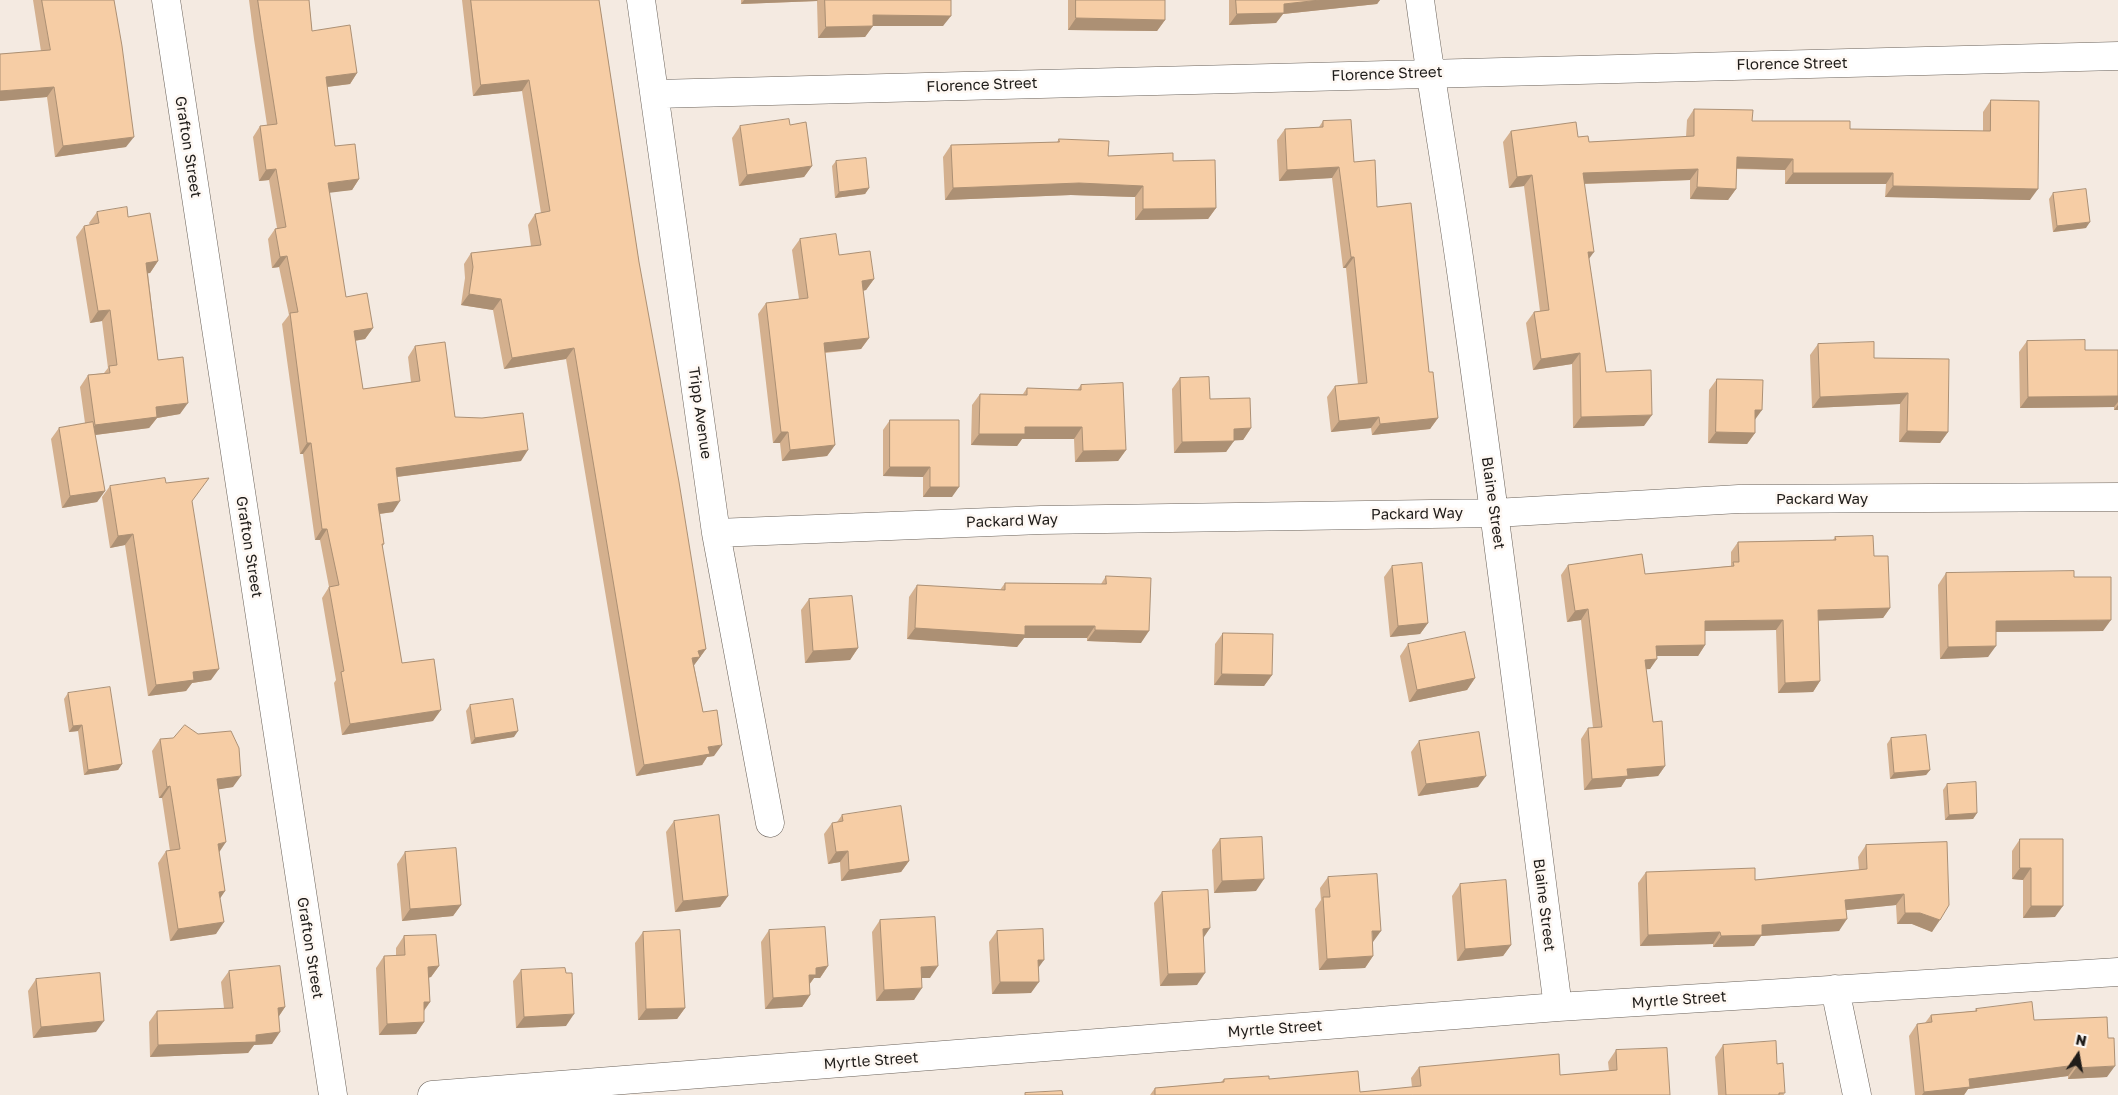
<!DOCTYPE html>
<style>
body{margin:0}
#map{position:relative;width:2118px;height:1095px;overflow:hidden;background:#f4eae1;font-family:"Golos Text",sans-serif}
canvas{display:block}
.north{position:absolute;left:2053px;top:1030px;width:50px;height:50px;-webkit-text-stroke:4px #fef8f3;paint-order:stroke;rotate:12deg;font-size:14px;font-weight:700;line-height:20px;text-align:center;color:#1f1c19}
.north::after{content:'';display:block;margin:auto;width:18px;height:22px;background:#1f1c19;clip-path:polygon(50% 0,100% 100%,50% 72%,0 100%)}
</style>
<div id="map">
<canvas width="2118" height="1095"></canvas>
<div class="north">N</div>
</div>
<script>
const ctx = document.querySelector('canvas').getContext('2d');
ctx.lineJoin = 'round';
function stroke(path, color, width, dash) { ctx.strokeStyle = color; ctx.lineWidth = width; ctx.lineCap = dash ? 'butt' : 'round'; ctx.setLineDash(dash || []); ctx.stroke(path); }
function fillPath(path, color) { ctx.fillStyle = color; ctx.fill(path, 'evenodd'); }
function write(font, color, halo, rows, align = 'center') {
  ctx.font = font + ' "Golos Text",sans-serif'; ctx.lineWidth = 5; ctx.setLineDash([]); ctx.textBaseline = 'middle'; ctx.strokeStyle = halo; ctx.fillStyle = color; for (const [text, x, y, turn = 0] of rows) {
    ctx.save(); ctx.translate(x, y); ctx.rotate((+turn || 0) * Math.PI / 180); ctx.textAlign = isNaN(turn) ? turn : align; if (halo) ctx.strokeText(text, 0, 0); ctx.fillText(text, 0, 0); ctx.restore();
  }
}
const minor = new Path2D(`
 M 166,0 L 333,1095
 M 641,0 L 716,533 L 770,823
 M 1420,0 C 1433,98 1451,195 1464,293 C 1498,531 1527,769 1558,1007
 M 656,94 L 2118,56
 M 716,533 L 1041,520 L 1495,513 L 1739,499 L 2118,497
 M 1835,989 L 1857,1095
 M 432,1095 L 1558,1007 L 2118,972`);
const wall = new Path2D(`
 M 33,0 L 114,0 L 126,147 L 55,157 L 47,97 L 0,101 L 0,54 L 41,51 Z
 M 249,0 L 309,0 L 312,31 L 357,73 L 350,84 L 327,87 L 335,146 L 359,179 L 352,190 L 329,192 L 346,297 L 373,328 L 365,339 L 355,341 L 363,389 L 411,382 L 408,357 L 415,346 L 455,417 L 521,461 L 397,477 L 393,512 L 380,514 L 384,544 L 382,547 L 402,663 L 433,721 L 342,735 L 334,683 L 336,680 L 322,598 L 329,587 L 320,540 L 315,540 L 303,454 L 300,454 L 282,324 L 289,315 L 279,267 L 272,268 L 268,239 L 275,229 L 277,228 L 269,180 L 259,181 L 253,137 L 260,126 L 267,125 L 254,39 Z
 M 462,0 L 599,0 L 639,262 L 706,649 L 694,665 L 703,712 L 714,756 L 707,757 L 702,765 L 636,776 L 566,359 L 504,369 L 493,310 L 461,305 L 465,278 L 464,264 L 471,253 L 531,246 L 528,225 L 535,214 L 541,213 L 522,91 L 473,96 Z
 M 741,0 L 951,0 L 943,26 L 873,26 L 865,37 L 818,38 L 817,1 L 741,4 Z
 M 1068,0 L 1165,0 L 1165,20 L 1157,31 L 1068,30 Z
 M 1229,0 L 1380,0 L 1377,4 L 1283,14 L 1276,23 L 1229,25 Z
 M 1991,100 L 2030,200 L 1885,197 L 1886,184 L 1785,184 L 1785,170 L 1736,169 L 1736,189 L 1728,200 L 1690,199 L 1690,180 L 1584,184 L 1589,259 L 1606,372 L 1644,426 L 1573,428 L 1572,364 L 1533,370 L 1526,323 L 1534,312 L 1540,311 L 1524,186 L 1509,188 L 1503,142 L 1511,131 L 1578,137 L 1589,142 L 1686,137 L 1687,120 L 1694,109 L 1752,121 L 1850,129 L 1983,131 L 1983,112 Z
 M 1323,121 L 1354,162 L 1377,207 L 1429,372 L 1438,418 L 1430,429 L 1372,435 L 1371,428 L 1331,432 L 1327,397 L 1335,386 L 1358,384 L 1346,268 L 1343,268 L 1332,178 L 1279,181 L 1277,140 L 1285,129 L 1319,127 Z
 M 790,125 L 812,166 L 804,177 L 739,186 L 732,138 L 740,126 Z
 M 1059,139 L 1108,156 L 1173,161 L 1216,208 L 1208,219 L 1135,220 L 1135,197 L 1071,195 L 945,200 L 943,157 L 951,145 L 1057,142 Z
 M 836,161 L 869,188 L 865,194 L 835,198 L 832,166 Z
 M 2053,193 L 2086,228 L 2053,232 L 2049,199 Z
 M 97,212 L 128,217 L 158,261 L 150,273 L 148,273 L 158,360 L 180,414 L 157,418 L 149,428 L 95,435 L 105,491 L 97,502 L 62,508 L 51,439 L 59,428 L 85,423 L 80,387 L 88,375 L 104,373 L 108,368 L 102,321 L 90,323 L 76,237 L 84,226 L 90,225 L 89,223 Z
 M 800,239 L 839,255 L 874,279 L 866,290 L 863,291 L 869,338 L 861,349 L 825,353 L 835,445 L 827,456 L 782,461 L 780,443 L 773,443 L 758,314 L 766,303 L 799,299 L 792,250 Z
 M 2027,341 L 2085,350 L 2118,350 L 2118,410 L 2114,410 L 2114,407 L 2020,408 L 2019,352 Z
 M 1818,344 L 1874,358 L 1948,432 L 1940,443 L 1899,442 L 1900,404 L 1812,408 L 1810,355 Z
 M 1180,378 L 1251,428 L 1243,440 L 1234,440 L 1226,452 L 1174,453 L 1172,389 Z
 M 1717,379 L 1755,421 L 1755,433 L 1747,444 L 1708,443 L 1709,390 Z
 M 1081,385 L 1126,450 L 1118,461 L 1075,462 L 1074,439 L 1022,439 L 1017,446 L 971,445 L 972,405 L 980,394 L 1023,394 L 1027,388 L 1077,390 Z
 M 890,420 L 959,420 L 952,497 L 923,497 L 923,477 L 883,476 L 883,430 Z
 M 166,483 L 192,502 L 211,680 L 192,683 L 186,691 L 148,696 L 125,545 L 110,548 L 102,497 L 110,486 Z
 M 1835,537 L 1874,556 L 1890,608 L 1883,618 L 1818,620 L 1820,681 L 1813,692 L 1778,693 L 1776,630 L 1705,631 L 1705,645 L 1698,656 L 1657,656 L 1650,669 L 1646,669 L 1653,722 L 1665,766 L 1658,776 L 1626,779 L 1621,787 L 1584,790 L 1581,739 L 1588,728 L 1593,728 L 1581,620 L 1567,622 L 1561,575 L 1568,565 L 1645,574 L 1731,566 L 1731,552 L 1738,542 L 1833,540 Z
 M 1392,566 L 1428,623 L 1420,634 L 1390,637 L 1384,577 Z
 M 1946,573 L 2074,577 L 2103,631 L 1996,632 L 1988,657 L 1940,659 L 1938,585 Z
 M 1106,576 L 1141,643 L 1087,641 L 1087,638 L 1024,638 L 1017,647 L 907,639 L 909,597 L 917,585 L 1000,590 L 1005,583 L 1101,584 Z
 M 809,599 L 858,648 L 850,660 L 805,663 L 801,610 Z
 M 1223,633 L 1272,675 L 1264,686 L 1214,685 L 1215,644 Z
 M 1408,644 L 1475,678 L 1467,690 L 1409,702 L 1400,656 Z
 M 68,693 L 122,764 L 118,770 L 84,775 L 78,731 L 69,732 L 64,699 Z
 M 470,705 L 514,737 L 471,744 L 466,711 Z
 M 1891,738 L 1930,770 L 1926,775 L 1890,779 L 1887,744 Z
 M 160,739 L 233,787 L 219,789 L 219,853 L 225,891 L 220,898 L 216,934 L 170,941 L 158,863 L 166,851 L 170,851 L 162,798 L 159,798 L 152,751 Z
 M 1419,741 L 1478,787 L 1418,796 L 1411,752 Z
 M 1947,784 L 1977,813 L 1973,819 L 1945,820 L 1943,790 Z
 M 842,815 L 909,861 L 901,872 L 841,881 L 840,862 L 828,864 L 824,834 L 832,823 L 837,822 Z
 M 674,821 L 728,896 L 720,907 L 675,912 L 666,832 Z
 M 1220,839 L 1256,891 L 1214,893 L 1212,850 Z
 M 2020,839 L 2055,917 L 2023,918 L 2023,880 L 2012,879 L 2012,851 Z
 M 1947,842 L 1932,932 L 1912,924 L 1897,924 L 1896,905 L 1846,910 L 1839,931 L 1761,936 L 1754,946 L 1713,947 L 1713,944 L 1640,946 L 1638,883 L 1646,872 L 1755,880 L 1859,870 L 1858,857 L 1866,845 Z
 M 405,852 L 461,905 L 453,916 L 402,921 L 397,864 Z
 M 1328,877 L 1373,942 L 1373,956 L 1365,968 L 1319,970 L 1315,909 L 1321,900 L 1320,888 Z
 M 1460,884 L 1511,945 L 1503,956 L 1457,961 L 1452,896 Z
 M 1162,892 L 1210,928 L 1203,937 L 1197,985 L 1160,986 L 1154,903 Z
 M 880,920 L 930,978 L 921,978 L 914,1000 L 876,1001 L 872,932 Z
 M 769,930 L 828,966 L 820,978 L 814,978 L 809,985 L 810,995 L 802,1007 L 765,1009 L 761,942 Z
 M 997,931 L 1031,993 L 992,994 L 989,942 Z
 M 643,932 L 685,1008 L 677,1019 L 638,1020 L 635,943 Z
 M 404,936 L 439,966 L 431,977 L 429,978 L 430,1002 L 424,1011 L 424,1022 L 416,1034 L 379,1035 L 376,968 L 384,956 L 396,956 L 396,948 Z
 M 521,970 L 566,973 L 566,1026 L 516,1028 L 513,981 Z
 M 229,971 L 285,1007 L 279,1016 L 272,1044 L 254,1045 L 248,1053 L 150,1057 L 149,1022 L 157,1011 L 224,1008 L 221,982 Z
 M 36,979 L 96,1032 L 33,1038 L 28,991 Z
 M 1976,1009 L 2034,1020 L 2107,1077 L 2068,1079 L 2068,1076 L 1968,1089 L 1964,1095 L 1915,1095 L 1909,1036 L 1917,1024 L 1925,1023 L 1931,1015 L 1975,1011 Z
 M 1723,1045 L 1777,1064 L 1784,1095 L 1718,1095 L 1715,1057 Z
 M 1616,1050 L 1670,1095 L 1150,1095 L 1155,1088 L 1221,1082 L 1224,1079 L 1269,1079 L 1360,1092 L 1412,1087 L 1411,1078 L 1419,1067 L 1560,1075 L 1609,1071 L 1608,1062 Z`);
const shadedWall = new Path2D(`
 M 744,0 L 818,0 L 817,1 L 741,4 Z
 M 1320,0 L 1380,0 L 1377,4 L 1283,14 L 1276,23 L 1229,25 L 1237,14 L 1284,4 Z
 M 873,15 L 951,16 L 943,26 L 865,26 Z
 M 1076,18 L 1165,20 L 1157,31 L 1068,30 Z
 M 873,26 L 865,37 L 818,38 L 826,27 Z
 M 357,73 L 350,84 L 318,88 L 326,77 Z
 M 529,80 L 522,91 L 473,96 L 481,85 Z
 M 54,87 L 47,97 L 0,101 L 0,91 Z
 M 134,137 L 126,147 L 55,157 L 63,146 Z
 M 1737,157 L 1793,159 L 1785,170 L 1729,168 Z
 M 812,166 L 804,177 L 739,186 L 747,175 Z
 M 1339,167 L 1332,178 L 1279,181 L 1287,170 Z
 M 276,169 L 269,180 L 259,181 L 266,170 Z
 M 1698,169 L 1690,180 L 1575,184 L 1583,173 Z
 M 1793,173 L 1893,173 L 1886,184 L 1785,184 Z
 M 1532,175 L 1524,186 L 1509,188 L 1517,177 Z
 M 359,179 L 352,190 L 320,194 L 328,183 Z
 M 1079,183 L 1143,186 L 1135,197 L 1071,195 L 945,200 L 953,188 Z
 M 1893,186 L 2038,189 L 2030,200 L 1885,197 Z
 M 1697,187 L 1736,189 L 1728,200 L 1690,199 Z
 M 869,188 L 865,194 L 835,198 L 839,192 Z
 M 1216,208 L 1208,219 L 1135,220 L 1143,209 Z
 M 2090,222 L 2086,228 L 2053,232 L 2057,226 Z
 M 1588,252 L 1594,252 L 1586,263 Z
 M 287,256 L 279,267 L 272,268 L 280,257 Z
 M 1351,257 L 1354,257 L 1346,268 L 1343,268 Z
 M 158,261 L 150,273 L 138,275 L 146,263 Z
 M 874,279 L 866,290 L 855,292 L 862,281 Z
 M 469,294 L 501,299 L 493,310 L 461,305 Z
 M 110,310 L 102,321 L 90,323 L 98,311 Z
 M 373,328 L 365,339 L 346,342 L 354,331 Z
 M 869,338 L 861,349 L 816,353 L 824,343 Z
 M 574,348 L 566,359 L 504,369 L 512,358 Z
 M 1580,353 L 1572,364 L 1533,370 L 1541,359 Z
 M 1908,393 L 1900,404 L 1812,408 L 1820,397 Z
 M 2118,396 L 2118,402 L 2114,407 L 2020,408 L 2028,397 Z
 M 188,403 L 180,414 L 157,418 L 149,428 L 87,436 L 95,425 L 156,407 Z
 M 2118,405 L 2118,410 L 2114,410 Z
 M 1755,410 L 1762,410 L 1754,421 Z
 M 1652,415 L 1644,426 L 1573,428 L 1581,417 Z
 M 1379,417 L 1371,428 L 1331,432 L 1339,421 Z
 M 1438,418 L 1430,429 L 1372,435 L 1380,424 Z
 M 1025,427 L 1082,427 L 1074,439 L 1022,439 L 1017,446 L 971,445 L 979,434 Z
 M 1251,428 L 1243,440 L 1226,441 L 1234,429 Z
 M 1907,431 L 1948,432 L 1940,443 L 1899,442 Z
 M 781,432 L 788,432 L 780,443 L 773,443 Z
 M 1716,432 L 1755,433 L 1747,444 L 1708,443 Z
 M 1234,441 L 1226,452 L 1174,453 L 1182,442 Z
 M 307,443 L 311,443 L 303,454 L 300,454 Z
 M 835,445 L 827,456 L 782,461 L 790,450 Z
 M 528,450 L 521,461 L 388,478 L 396,468 Z
 M 1126,450 L 1118,461 L 1075,462 L 1083,451 Z
 M 890,467 L 930,467 L 923,477 L 883,476 Z
 M 930,487 L 959,487 L 952,497 L 923,497 Z
 M 105,491 L 97,502 L 62,508 L 70,496 Z
 M 400,501 L 393,512 L 371,515 L 378,504 Z
 M 322,529 L 327,529 L 320,540 L 315,540 Z
 M 133,534 L 125,545 L 110,548 L 118,536 Z
 M 1890,608 L 1883,618 L 1811,621 L 1818,610 Z
 M 1588,609 L 1581,620 L 1567,622 L 1575,611 Z
 M 1783,620 L 1776,630 L 1698,631 L 1705,621 Z
 M 2111,620 L 2103,631 L 1988,632 L 1996,621 Z
 M 1428,623 L 1420,634 L 1390,637 L 1398,626 Z
 M 1025,626 L 1095,626 L 1087,638 L 1024,638 L 1017,647 L 907,639 L 915,628 Z
 M 1095,630 L 1149,631 L 1141,643 L 1087,641 Z
 M 1705,645 L 1698,656 L 1648,656 L 1656,646 Z
 M 1996,646 L 1988,657 L 1940,659 L 1948,647 Z
 M 858,648 L 850,660 L 805,663 L 813,651 Z
 M 706,649 L 692,668 L 685,669 L 698,651 Z
 M 1657,659 L 1650,669 L 1638,670 L 1645,660 Z
 M 219,669 L 211,680 L 192,683 L 186,691 L 148,696 L 156,685 L 193,672 Z
 M 1222,674 L 1272,675 L 1264,686 L 1214,685 Z
 M 1475,678 L 1467,690 L 1409,702 L 1417,690 Z
 M 1820,681 L 1813,692 L 1778,693 L 1785,683 Z
 M 441,710 L 433,721 L 342,735 L 350,724 Z
 M 82,725 L 78,731 L 69,732 L 73,726 Z
 M 518,731 L 514,737 L 471,744 L 475,738 Z
 M 722,745 L 714,756 L 707,757 L 702,765 L 636,776 L 644,765 L 708,747 Z
 M 122,764 L 118,770 L 84,775 L 88,770 Z
 M 1665,766 L 1658,776 L 1626,779 L 1621,787 L 1584,790 L 1592,779 L 1627,769 Z
 M 1930,770 L 1926,775 L 1890,779 L 1894,773 Z
 M 241,776 L 233,787 L 209,791 L 217,779 Z
 M 1486,776 L 1478,787 L 1418,796 L 1426,784 Z
 M 170,786 L 162,798 L 159,798 L 167,787 Z
 M 1977,813 L 1973,819 L 1945,820 L 1949,815 Z
 M 226,842 L 218,854 L 218,844 Z
 M 848,851 L 840,862 L 828,864 L 836,852 Z
 M 909,861 L 901,872 L 841,881 L 849,870 Z
 M 2020,868 L 2031,868 L 2023,880 L 2012,879 Z
 M 1264,879 L 1256,891 L 1214,893 L 1222,881 Z
 M 225,891 L 217,903 L 219,892 Z
 M 1904,894 L 1896,905 L 1837,911 L 1845,900 Z
 M 728,896 L 720,907 L 675,912 L 683,901 Z
 M 461,905 L 453,916 L 402,921 L 410,909 Z
 M 2031,906 L 2063,906 L 2055,917 L 2023,918 Z
 M 1905,913 L 1920,913 L 1940,920 L 1932,932 L 1912,924 L 1897,924 Z
 M 1847,919 L 1839,931 L 1761,936 L 1754,946 L 1713,947 L 1721,936 L 1762,925 Z
 M 224,922 L 216,934 L 170,941 L 178,929 Z
 M 1210,928 L 1202,940 L 1203,929 Z
 M 1372,931 L 1381,931 L 1373,942 Z
 M 1720,932 L 1713,944 L 1640,946 L 1648,935 Z
 M 1511,945 L 1503,956 L 1457,961 L 1465,949 Z
 M 1373,956 L 1365,968 L 1319,970 L 1327,959 Z
 M 1038,960 L 1044,960 L 1036,971 Z
 M 439,966 L 431,977 L 420,978 L 428,967 Z
 M 828,966 L 820,978 L 814,978 L 808,986 L 809,975 L 816,968 Z
 M 938,966 L 930,978 L 913,978 L 921,967 Z
 M 1205,973 L 1197,985 L 1160,986 L 1168,974 Z
 M 1000,982 L 1039,982 L 1031,993 L 992,994 Z
 M 922,988 L 914,1000 L 876,1001 L 884,990 Z
 M 810,995 L 802,1007 L 765,1009 L 773,998 Z
 M 424,1002 L 430,1002 L 422,1013 Z
 M 285,1007 L 277,1019 L 278,1008 Z
 M 685,1008 L 677,1019 L 638,1020 L 646,1009 Z
 M 574,1014 L 566,1026 L 516,1028 L 524,1017 Z
 M 104,1021 L 96,1032 L 33,1038 L 41,1027 Z
 M 424,1022 L 416,1034 L 379,1035 L 387,1024 Z
 M 280,1032 L 272,1044 L 254,1045 L 248,1053 L 150,1057 L 158,1045 Z
 M 2076,1065 L 2068,1076 L 1968,1089 L 1964,1095 L 1922,1095 L 1924,1092 L 1969,1079 Z
 M 2115,1066 L 2107,1077 L 2068,1079 L 2076,1068 Z`);
const building = new Path2D(`
 M 42,0 L 114,0 L 122,46 L 134,137 L 63,146 L 54,87 L 0,91 L 0,54 L 50,50 Z
 M 258,0 L 309,0 L 312,31 L 350,25 L 357,73 L 326,77 L 335,146 L 355,144 L 359,179 L 328,183 L 346,297 L 367,293 L 373,328 L 354,331 L 363,389 L 420,381 L 415,346 L 445,342 L 455,417 L 482,418 L 523,413 L 528,450 L 396,468 L 400,501 L 378,504 L 384,544 L 382,544 L 402,663 L 434,659 L 441,710 L 350,724 L 341,672 L 344,671 L 329,587 L 339,585 L 327,529 L 322,529 L 311,443 L 307,443 L 290,313 L 298,312 L 287,256 L 280,257 L 275,229 L 286,227 L 276,169 L 266,170 L 260,126 L 277,124 L 262,29 Z
 M 471,0 L 599,0 L 639,262 L 679,482 L 706,649 L 698,651 L 700,657 L 692,658 L 703,712 L 717,710 L 722,745 L 708,747 L 710,754 L 644,765 L 574,348 L 512,358 L 501,299 L 469,294 L 473,267 L 471,253 L 541,245 L 535,214 L 550,211 L 529,80 L 481,85 Z
 M 825,0 L 951,0 L 951,16 L 873,15 L 873,26 L 826,27 Z
 M 1076,0 L 1165,0 L 1165,20 L 1076,18 Z
 M 1236,0 L 1320,0 L 1284,4 L 1284,13 L 1237,14 Z
 M 1991,100 L 2039,101 L 2038,189 L 1893,186 L 1893,173 L 1793,173 L 1793,159 L 1737,157 L 1736,189 L 1697,187 L 1698,169 L 1583,173 L 1594,252 L 1588,252 L 1606,372 L 1651,370 L 1652,415 L 1581,417 L 1580,353 L 1541,359 L 1534,312 L 1549,310 L 1532,175 L 1517,177 L 1511,131 L 1576,122 L 1578,137 L 1588,136 L 1589,142 L 1694,136 L 1694,109 L 1753,110 L 1752,121 L 1850,121 L 1850,129 L 1990,131 Z
 M 789,119 L 790,125 L 806,122 L 812,166 L 747,175 L 740,126 Z
 M 1351,120 L 1354,162 L 1375,160 L 1377,207 L 1411,203 L 1429,372 L 1433,372 L 1438,418 L 1380,424 L 1379,417 L 1339,421 L 1335,386 L 1367,383 L 1354,257 L 1351,257 L 1339,167 L 1287,170 L 1285,129 L 1323,127 L 1323,121 Z
 M 1059,139 L 1109,141 L 1108,156 L 1173,153 L 1173,161 L 1215,160 L 1216,208 L 1143,209 L 1143,186 L 1079,183 L 953,188 L 951,145 L 1059,142 Z
 M 866,158 L 869,188 L 839,192 L 836,161 Z
 M 2086,189 L 2090,222 L 2057,226 L 2053,193 Z
 M 127,207 L 128,217 L 150,213 L 158,261 L 146,263 L 158,360 L 183,357 L 188,403 L 156,407 L 157,417 L 95,425 L 88,375 L 110,373 L 109,366 L 117,365 L 110,310 L 98,311 L 84,226 L 99,223 L 97,212 Z
 M 836,234 L 839,255 L 870,251 L 874,279 L 862,281 L 869,338 L 824,343 L 835,445 L 790,450 L 788,432 L 781,432 L 766,303 L 808,298 L 800,239 Z
 M 2085,340 L 2085,350 L 2118,350 L 2118,396 L 2028,397 L 2027,341 Z
 M 1874,342 L 1874,358 L 1949,359 L 1948,432 L 1907,431 L 1908,393 L 1820,397 L 1818,344 Z
 M 1209,377 L 1210,399 L 1250,398 L 1251,428 L 1234,429 L 1234,441 L 1182,442 L 1180,378 Z
 M 1717,379 L 1763,380 L 1762,410 L 1755,410 L 1755,433 L 1716,432 Z
 M 1123,383 L 1126,450 L 1083,451 L 1082,427 L 1025,427 L 1025,434 L 979,434 L 980,394 L 1027,395 L 1027,388 L 1081,390 L 1081,385 Z
 M 890,420 L 959,420 L 959,487 L 930,487 L 930,467 L 890,467 Z
 M 93,422 L 105,491 L 70,496 L 59,428 Z
 M 165,478 L 166,483 L 209,478 L 192,501 L 219,669 L 193,672 L 194,680 L 156,685 L 133,534 L 118,536 L 110,486 Z
 M 1873,536 L 1874,556 L 1888,556 L 1890,608 L 1818,610 L 1820,681 L 1785,683 L 1783,620 L 1705,621 L 1705,645 L 1656,646 L 1657,659 L 1645,660 L 1653,722 L 1662,721 L 1665,766 L 1627,769 L 1628,776 L 1592,779 L 1588,728 L 1602,727 L 1588,609 L 1575,611 L 1568,565 L 1642,554 L 1645,574 L 1734,566 L 1733,562 L 1739,562 L 1738,542 L 1836,540 L 1835,537 Z
 M 1422,563 L 1428,623 L 1398,626 L 1392,566 Z
 M 2074,571 L 2074,577 L 2111,577 L 2111,620 L 1996,621 L 1996,646 L 1948,647 L 1946,573 Z
 M 1106,576 L 1151,578 L 1149,631 L 1095,630 L 1095,626 L 1025,626 L 1025,635 L 915,628 L 917,585 L 1005,590 L 1005,583 L 1106,584 Z
 M 852,596 L 858,648 L 813,651 L 809,599 Z
 M 1465,632 L 1475,678 L 1417,690 L 1408,644 Z
 M 1223,633 L 1273,634 L 1272,675 L 1222,674 Z
 M 110,687 L 122,764 L 88,770 L 82,725 L 73,726 L 68,693 Z
 M 513,699 L 518,731 L 475,738 L 470,705 Z
 M 185,725 L 198,734 L 231,731 L 239,748 L 241,776 L 217,779 L 226,842 L 218,844 L 225,891 L 219,892 L 224,922 L 178,929 L 166,851 L 180,849 L 170,786 L 167,787 L 160,739 L 173,738 Z
 M 1479,732 L 1486,776 L 1426,784 L 1419,741 Z
 M 1926,735 L 1930,770 L 1894,773 L 1891,738 Z
 M 1976,782 L 1977,813 L 1949,815 L 1947,784 Z
 M 901,806 L 909,861 L 849,870 L 848,851 L 836,852 L 832,823 L 843,821 L 842,815 Z
 M 719,815 L 728,896 L 683,901 L 674,821 Z
 M 1262,837 L 1264,879 L 1222,881 L 1220,839 Z
 M 2020,839 L 2063,839 L 2063,906 L 2031,906 L 2031,868 L 2020,868 Z
 M 1947,842 L 1949,905 L 1940,920 L 1920,913 L 1905,913 L 1904,894 L 1845,900 L 1847,919 L 1762,925 L 1762,935 L 1721,936 L 1720,932 L 1648,935 L 1646,872 L 1755,868 L 1755,880 L 1867,869 L 1866,845 Z
 M 456,848 L 461,905 L 410,909 L 405,852 Z
 M 1377,874 L 1381,931 L 1372,931 L 1373,956 L 1327,959 L 1323,897 L 1330,897 L 1328,877 Z
 M 1506,880 L 1511,945 L 1465,949 L 1460,884 Z
 M 1208,890 L 1210,928 L 1203,929 L 1205,973 L 1168,974 L 1162,892 Z
 M 935,917 L 938,966 L 921,967 L 922,988 L 884,990 L 880,920 Z
 M 825,927 L 828,966 L 816,968 L 816,975 L 809,975 L 810,995 L 773,998 L 769,930 Z
 M 1043,929 L 1044,960 L 1038,960 L 1039,982 L 1000,982 L 997,931 Z
 M 680,930 L 685,1008 L 646,1009 L 643,932 Z
 M 436,935 L 439,966 L 428,967 L 430,1002 L 424,1002 L 424,1022 L 387,1024 L 384,956 L 405,955 L 404,936 Z
 M 280,966 L 285,1007 L 278,1008 L 280,1032 L 256,1035 L 256,1042 L 158,1045 L 157,1011 L 233,1008 L 229,971 Z
 M 565,968 L 566,973 L 572,973 L 574,1014 L 524,1017 L 521,970 Z
 M 100,973 L 104,1021 L 41,1027 L 36,979 Z
 M 2032,1002 L 2034,1020 L 2107,1017 L 2108,1038 L 2114,1038 L 2115,1066 L 2076,1068 L 2076,1065 L 1969,1079 L 1970,1087 L 1924,1092 L 1917,1024 L 1932,1022 L 1931,1015 L 1977,1011 L 1976,1009 Z
 M 1776,1041 L 1777,1064 L 1783,1063 L 1785,1093 L 1779,1093 L 1779,1095 L 1726,1095 L 1723,1045 Z
 M 1667,1048 L 1670,1095 L 1155,1095 L 1155,1088 L 1224,1082 L 1224,1079 L 1269,1076 L 1269,1079 L 1358,1071 L 1360,1092 L 1421,1086 L 1419,1067 L 1559,1054 L 1560,1075 L 1617,1070 L 1616,1050 Z
 M 1062,1091 L 1063,1095 L 1025,1095 L 1025,1093 Z`);
const streetNames = [
 ["Florence Street",1792,64,-1],
 ["Florence Street",1387,74,-2],
 ["Florence Street",982,85,-2],
 ["Grafton Street",188,147,81],
 ["Tripp Avenue",700,413,82],
 ["Packard Way",1822,499],
 ["Blaine Street",1493,503,82],
 ["Packard Way",1417,514,-1],
 ["Packard Way",1012,521,-2],
 ["Grafton Street",249,547,81],
 ["Blaine Street",1544,905,83],
 ["Grafton Street",310,948,81],
 ["Myrtle Street",1679,1000,-4],
 ["Myrtle Street",1275,1029,-4],
 ["Myrtle Street",871,1061,-4]
];
stroke(minor, '#6b635b', 29);
stroke(minor, '#fff', 28);
fillPath(wall, '#d4b08e');
fillPath(shadedWall, '#ac9074');
fillPath(building, '#f6cda5');
stroke(building, '#ac9074', 1);
write('15px', '#1f1c19', '#fef8f3', streetNames);
</script>
